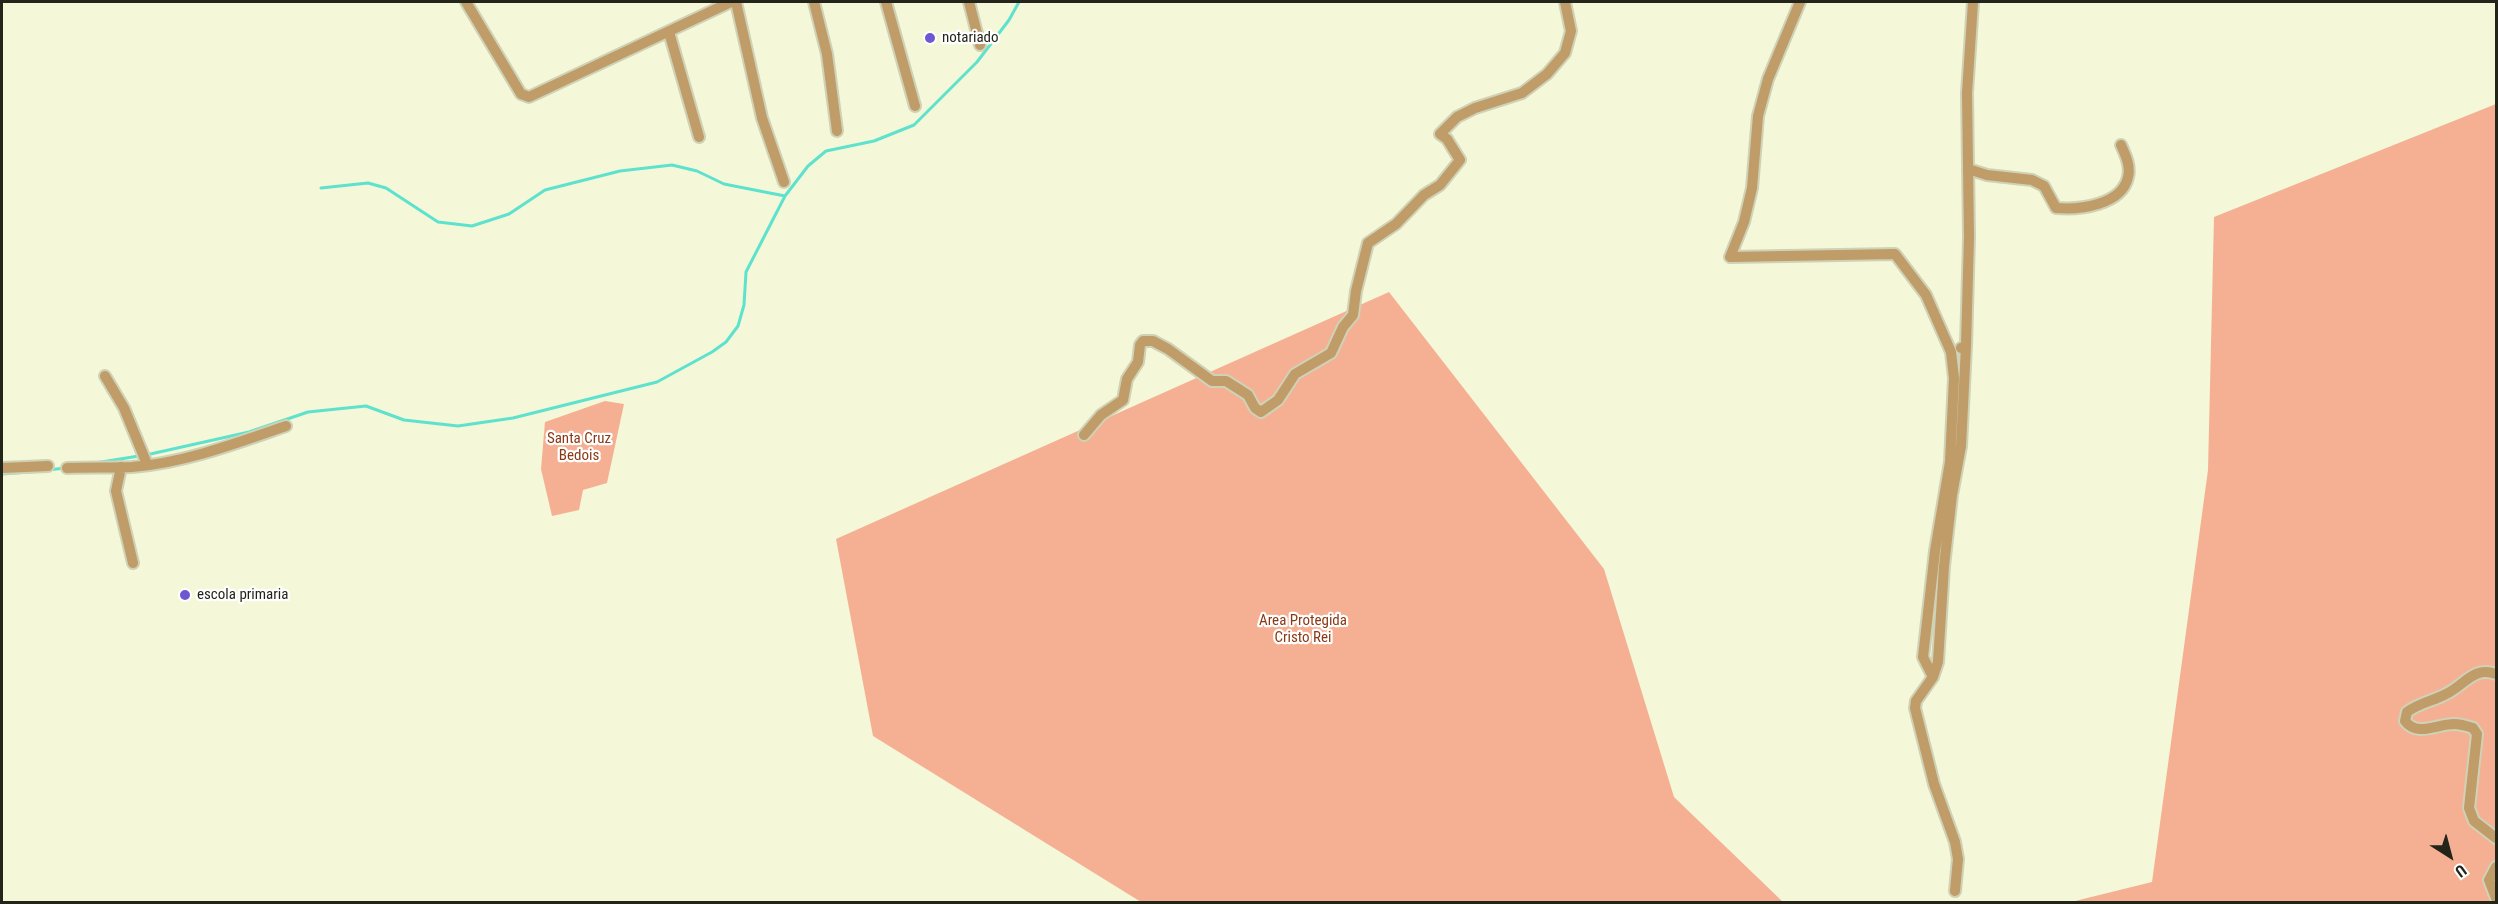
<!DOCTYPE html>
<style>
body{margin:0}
#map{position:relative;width:2498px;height:904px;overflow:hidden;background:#f4f8d8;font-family:"Roboto Condensed",sans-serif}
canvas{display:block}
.frame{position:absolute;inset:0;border:3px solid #24251a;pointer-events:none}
.north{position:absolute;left:2420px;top:826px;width:60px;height:60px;-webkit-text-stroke:4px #fff;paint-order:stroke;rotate:144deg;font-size:16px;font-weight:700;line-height:24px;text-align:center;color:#24251a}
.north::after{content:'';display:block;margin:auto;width:21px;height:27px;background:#24251a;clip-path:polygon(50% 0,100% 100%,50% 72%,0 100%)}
</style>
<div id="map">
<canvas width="2498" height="904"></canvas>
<div class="frame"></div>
<div class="north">U</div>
</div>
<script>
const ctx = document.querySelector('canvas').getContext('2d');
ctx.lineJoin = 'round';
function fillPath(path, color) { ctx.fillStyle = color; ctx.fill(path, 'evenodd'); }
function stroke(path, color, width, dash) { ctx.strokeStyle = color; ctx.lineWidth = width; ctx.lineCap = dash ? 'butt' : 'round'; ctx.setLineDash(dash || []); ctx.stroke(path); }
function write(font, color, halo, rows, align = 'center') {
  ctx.font = font + ' "Roboto Condensed",sans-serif'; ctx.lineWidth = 4.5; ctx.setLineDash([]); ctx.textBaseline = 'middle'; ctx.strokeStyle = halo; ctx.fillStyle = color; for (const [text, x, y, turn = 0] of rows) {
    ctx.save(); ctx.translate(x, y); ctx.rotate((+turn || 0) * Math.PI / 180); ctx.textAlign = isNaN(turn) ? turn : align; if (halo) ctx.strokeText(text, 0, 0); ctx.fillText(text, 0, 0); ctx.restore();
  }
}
const green = new Path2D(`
 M 2496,104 L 2496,902 L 2071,902 L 2152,882 L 2208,470 L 2214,217 Z
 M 1389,292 L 1604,569 L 1674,797 L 1783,902 L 1141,902 L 873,736 L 836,539 Z
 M 605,401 L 624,404 L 607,483 L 583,490 L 579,510 L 552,516 L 541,469 L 545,422 Z`);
const stream = new Path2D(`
 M 321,188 L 368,183 L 386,188 L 438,222 L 472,226 L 509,214 L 545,190 L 620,171 L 672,165 L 697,171 L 724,184 L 785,196
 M 146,455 L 249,432 L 308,412 L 366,406 L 404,420 L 458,426 L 513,418 L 657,382 L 712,352 L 726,342 L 738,326 L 744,305 L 746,272 L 785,196 L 808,166 L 826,151 L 874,141 L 914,125 L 977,62 L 1009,20 L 1019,2
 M 95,463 L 139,456
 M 48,470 L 65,468
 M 2,474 L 42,471`);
const street = new Path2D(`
 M 466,2 L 521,94 L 529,97 L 731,2
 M 736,2 L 762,118 L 784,182
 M 814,2 L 827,54 L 837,131
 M 886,2 L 915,106
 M 969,2 L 980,45
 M 1800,2 L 1768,79 L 1758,116 L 1752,188 L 1744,222 L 1730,257 L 1895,254 L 1926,295 L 1951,352 L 1954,378 L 1950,462 L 1935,551 L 1923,657 L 1933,677
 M 669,32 L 699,137
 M 1968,169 L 1987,175 L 2032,180 L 2044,186 L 2056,208 C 2080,210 2122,205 2128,177 C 2131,166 2125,154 2121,145
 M 1961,348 L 1966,346 L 1969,237 L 1967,93 L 1973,2
 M 105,376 L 124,408 L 147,464
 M 1084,435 L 1101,415 L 1123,400 L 1127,379 L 1138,362 L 1140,345 L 1143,341 L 1153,341 L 1168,349 L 1212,381 L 1226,381 L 1248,395 L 1255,408 L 1261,412 L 1278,400 L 1295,374 L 1331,353 L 1343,327 L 1353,315 L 1356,291 L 1368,243 L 1396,224 L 1424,195 L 1440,185 L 1460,160 L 1447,139 L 1440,134 L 1457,117 L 1475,108 L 1522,93 L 1547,74 L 1565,53 L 1571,31 L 1565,2
 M 121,467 L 116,491 L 133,563
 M 2,468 L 48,466
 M 67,468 C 88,467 111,468 132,467 C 184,463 237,443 286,426
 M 2496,674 C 2473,666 2465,685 2446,694 C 2433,701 2419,703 2407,712 L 2405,721 C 2417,737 2437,724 2454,724 C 2460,724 2467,726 2473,728 L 2477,734 L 2469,808 L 2474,821 L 2496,838
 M 2496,867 L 2489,880 L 2496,898
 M 1955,891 L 1958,859 L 1955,842 L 1934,784 L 1915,708 L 1916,701 L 1933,677 L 1938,662 L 1944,566 L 1952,495 L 1961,446 L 1966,346`);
const markers = [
 [930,38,6,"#6e58d2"],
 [185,595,6,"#6e58d2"]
];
const poiNames = [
 ["notariado",942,38],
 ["escola primaria",197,595]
];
const parkNames = [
 ["Santa Cruz",579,439],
 ["Bedois",579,456],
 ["Area Protegida",1303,621],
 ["Cristo Rei",1303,638]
];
fillPath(green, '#f5b094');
stroke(stream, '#5ee2ce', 3);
stroke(street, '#cfd2b6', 14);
stroke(street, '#bf9c68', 10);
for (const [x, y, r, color] of markers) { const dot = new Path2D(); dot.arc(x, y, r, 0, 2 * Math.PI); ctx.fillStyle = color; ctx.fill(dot); stroke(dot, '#fff', 2); }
write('15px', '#24251a', '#fff', poiNames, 'left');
write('15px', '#893915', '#fff', parkNames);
</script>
